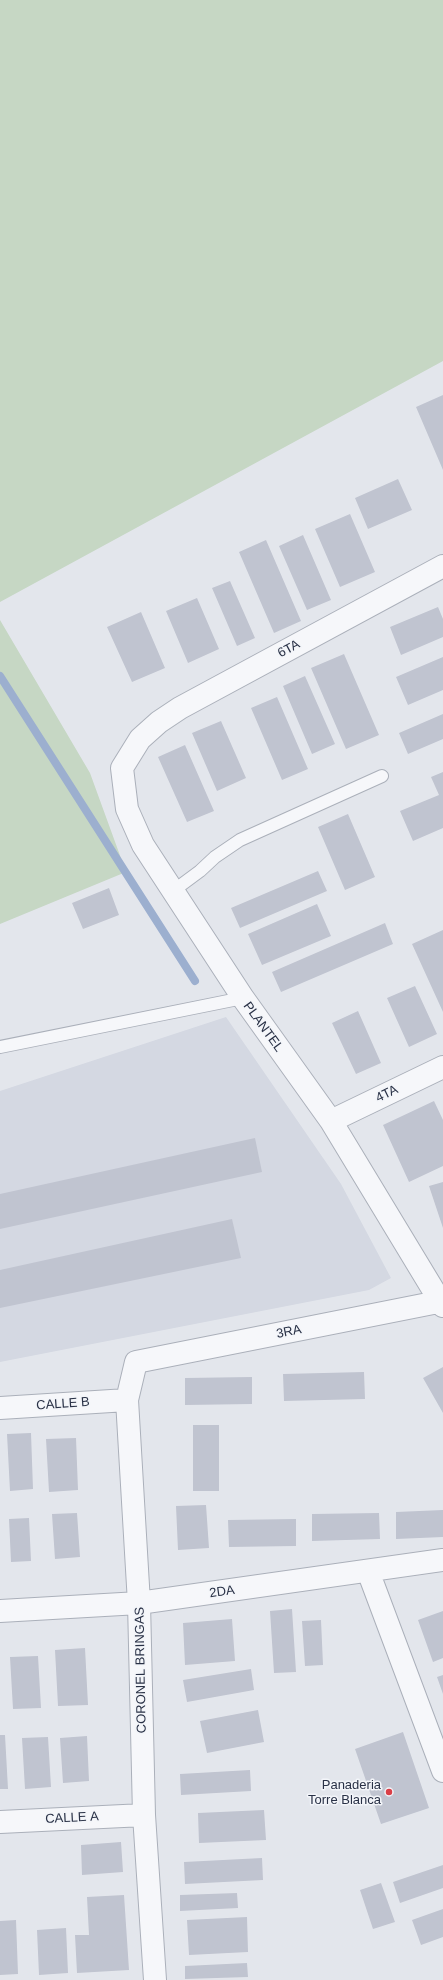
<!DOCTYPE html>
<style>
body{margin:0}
canvas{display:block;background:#e3e6ec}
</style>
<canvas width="443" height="1980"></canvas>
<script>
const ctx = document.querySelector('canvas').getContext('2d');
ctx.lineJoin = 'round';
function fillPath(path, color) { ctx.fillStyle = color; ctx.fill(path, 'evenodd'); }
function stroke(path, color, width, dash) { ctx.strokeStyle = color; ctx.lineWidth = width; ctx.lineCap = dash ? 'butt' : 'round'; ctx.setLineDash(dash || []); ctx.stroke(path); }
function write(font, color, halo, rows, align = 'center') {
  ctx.font = font + ' Helvetica,sans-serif'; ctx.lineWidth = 3; ctx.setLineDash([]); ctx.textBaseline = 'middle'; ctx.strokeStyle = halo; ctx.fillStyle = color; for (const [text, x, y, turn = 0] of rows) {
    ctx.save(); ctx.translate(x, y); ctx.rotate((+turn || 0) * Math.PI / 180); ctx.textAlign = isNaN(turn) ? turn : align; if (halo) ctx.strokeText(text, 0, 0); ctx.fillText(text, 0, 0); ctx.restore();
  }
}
const built = new Path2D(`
 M 226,1017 L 341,1184 L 391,1278 L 369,1290 L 0,1362 L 0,1091 Z`);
const green = new Path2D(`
 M 0,0 L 443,0 L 443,361 L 0,602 Z
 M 0,620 L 90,773 L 126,872 L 0,924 Z`);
const stream = new Path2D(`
 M 0,676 L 195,981`);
const building = new Path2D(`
 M 443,395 L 443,470 L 416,407 Z
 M 398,479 L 412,510 L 368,529 L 355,498 Z
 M 350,514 L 375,572 L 340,587 L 315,529 Z
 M 303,535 L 331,600 L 307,610 L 279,546 Z
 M 266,540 L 301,621 L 274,633 L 239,552 Z
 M 230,581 L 255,638 L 237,646 L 212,588 Z
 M 197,598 L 219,649 L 188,663 L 166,611 Z
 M 438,607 L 443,619 L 443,637 L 401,655 L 390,627 Z
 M 141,612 L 165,668 L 132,682 L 107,627 Z
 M 344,654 L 379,735 L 346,749 L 311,668 Z
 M 443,657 L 443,690 L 408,705 L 396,677 Z
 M 305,676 L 335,744 L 312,754 L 283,686 Z
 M 277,697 L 308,769 L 282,780 L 251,708 Z
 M 443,714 L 443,739 L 408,754 L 399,733 Z
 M 221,721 L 246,778 L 217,791 L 192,733 Z
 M 185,745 L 214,811 L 187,822 L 158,757 Z
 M 443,772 L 443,828 L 413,841 L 400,811 L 439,795 L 431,777 Z
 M 348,814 L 375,877 L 345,890 L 318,827 Z
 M 318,871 L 327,891 L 240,928 L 231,908 Z
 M 109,888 L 119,915 L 83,929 L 72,903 Z
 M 317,904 L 331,936 L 262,965 L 248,934 Z
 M 385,923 L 393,944 L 281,992 L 272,972 Z
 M 443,930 L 443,1012 L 412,944 Z
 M 415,986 L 437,1034 L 409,1047 L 387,998 Z
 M 358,1011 L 381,1063 L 356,1074 L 332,1023 Z
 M 434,1101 L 443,1120 L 443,1166 L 409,1182 L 383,1125 Z
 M 255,1138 L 262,1172 L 0,1229 L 0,1194 Z
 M 443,1182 L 443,1228 L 429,1186 Z
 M 232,1219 L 241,1258 L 0,1308 L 0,1270 Z
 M 443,1367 L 443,1413 L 423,1378 Z
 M 364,1372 L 365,1399 L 284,1401 L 283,1374 Z
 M 252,1377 L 252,1404 L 185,1405 L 185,1378 Z
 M 193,1425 L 219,1425 L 219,1491 L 193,1491 Z
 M 31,1433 L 33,1489 L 10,1491 L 7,1434 Z
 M 76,1438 L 78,1490 L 49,1492 L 46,1439 Z
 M 206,1505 L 209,1548 L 178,1550 L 176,1506 Z
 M 443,1510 L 443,1537 L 396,1539 L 396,1512 Z
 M 77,1513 L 80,1557 L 55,1559 L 52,1514 Z
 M 379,1513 L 380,1539 L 312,1541 L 312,1514 Z
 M 29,1518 L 31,1561 L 11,1562 L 9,1519 Z
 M 296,1519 L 296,1546 L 229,1547 L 228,1520 Z
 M 292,1609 L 296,1672 L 274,1673 L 270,1611 Z
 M 443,1611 L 443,1658 L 433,1662 L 418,1620 Z
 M 232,1619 L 235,1661 L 185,1665 L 183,1623 Z
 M 321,1620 L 323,1665 L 305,1666 L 302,1621 Z
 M 85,1648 L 88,1705 L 58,1706 L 55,1650 Z
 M 38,1656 L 41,1708 L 13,1709 L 10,1657 Z
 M 251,1669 L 254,1690 L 187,1702 L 183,1680 Z
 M 443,1675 L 443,1694 L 437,1677 Z
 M 258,1710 L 264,1742 L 207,1753 L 200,1721 Z
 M 403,1732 L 429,1808 L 381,1824 L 355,1749 Z
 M 0,1735 L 5,1735 L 8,1789 L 0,1789 Z
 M 87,1736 L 89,1781 L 63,1783 L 60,1738 Z
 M 48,1737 L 51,1787 L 25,1789 L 22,1738 Z
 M 250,1770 L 251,1791 L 181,1795 L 180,1774 Z
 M 264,1810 L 266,1840 L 199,1843 L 198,1813 Z
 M 121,1842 L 123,1872 L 82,1875 L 81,1845 Z
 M 262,1858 L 263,1880 L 185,1884 L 184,1862 Z
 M 443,1865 L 443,1888 L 400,1903 L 393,1882 Z
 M 381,1883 L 395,1922 L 373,1929 L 360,1890 Z
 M 237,1893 L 238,1908 L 180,1911 L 180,1895 Z
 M 124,1895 L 129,1970 L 77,1973 L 75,1935 L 89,1935 L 87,1897 Z
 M 443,1909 L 443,1937 L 421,1945 L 412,1920 Z
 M 247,1917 L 248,1952 L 189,1955 L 187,1920 Z
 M 16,1920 L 18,1974 L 0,1975 L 0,1921 Z
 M 66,1928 L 68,1973 L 39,1975 L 37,1930 Z
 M 247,1963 L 248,1977 L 185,1979 L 185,1966 Z`);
const service = new Path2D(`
 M 173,891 L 200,871 L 215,857 L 240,840 L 382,776
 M 0,1047 L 243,998`);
const minor = new Path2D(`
 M 443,566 L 180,708 L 159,722 L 140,739 L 122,768 L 127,809 L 143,845 L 243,998 L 331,1121 L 443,1306
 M 331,1121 L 443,1067
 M 0,1408 L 127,1400
 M 368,1571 L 443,1771
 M 0,1611 L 139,1603 L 443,1560
 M 0,1822 L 144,1815
 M 155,1980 L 144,1815 L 139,1603 L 127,1400 L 136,1362 L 443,1301`);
const markers = [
 [389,1792,4,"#da3f47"]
];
const streetNames = [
 ["6TA",289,649,-28],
 ["PLANTEL",263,1027,54],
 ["4TA",387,1094,-26],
 ["3RA",289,1332,-11],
 ["CALLE B",63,1404,-4],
 ["2DA",222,1592,-8],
 ["CORONEL BRINGAS",141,1670,-91],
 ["CALLE A",72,1818,-3]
];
const poiNames = [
 ["Panaderia",381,1785],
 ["Torre Blanca",381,1800]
];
fillPath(built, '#d4d8e2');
fillPath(green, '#c6d7c4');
stroke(stream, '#9cafcf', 8);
fillPath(building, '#c0c4d0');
stroke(service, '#abb0ba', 14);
stroke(minor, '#abb0ba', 24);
stroke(service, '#f6f7fa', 12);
stroke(minor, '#f6f7fa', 22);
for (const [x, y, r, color] of markers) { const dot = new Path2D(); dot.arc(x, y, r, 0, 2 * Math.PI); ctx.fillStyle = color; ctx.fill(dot); stroke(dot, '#f3f5f9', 1.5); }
write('13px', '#293146', '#f3f5f9', streetNames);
write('13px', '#293146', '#f3f5f9', poiNames, 'right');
</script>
